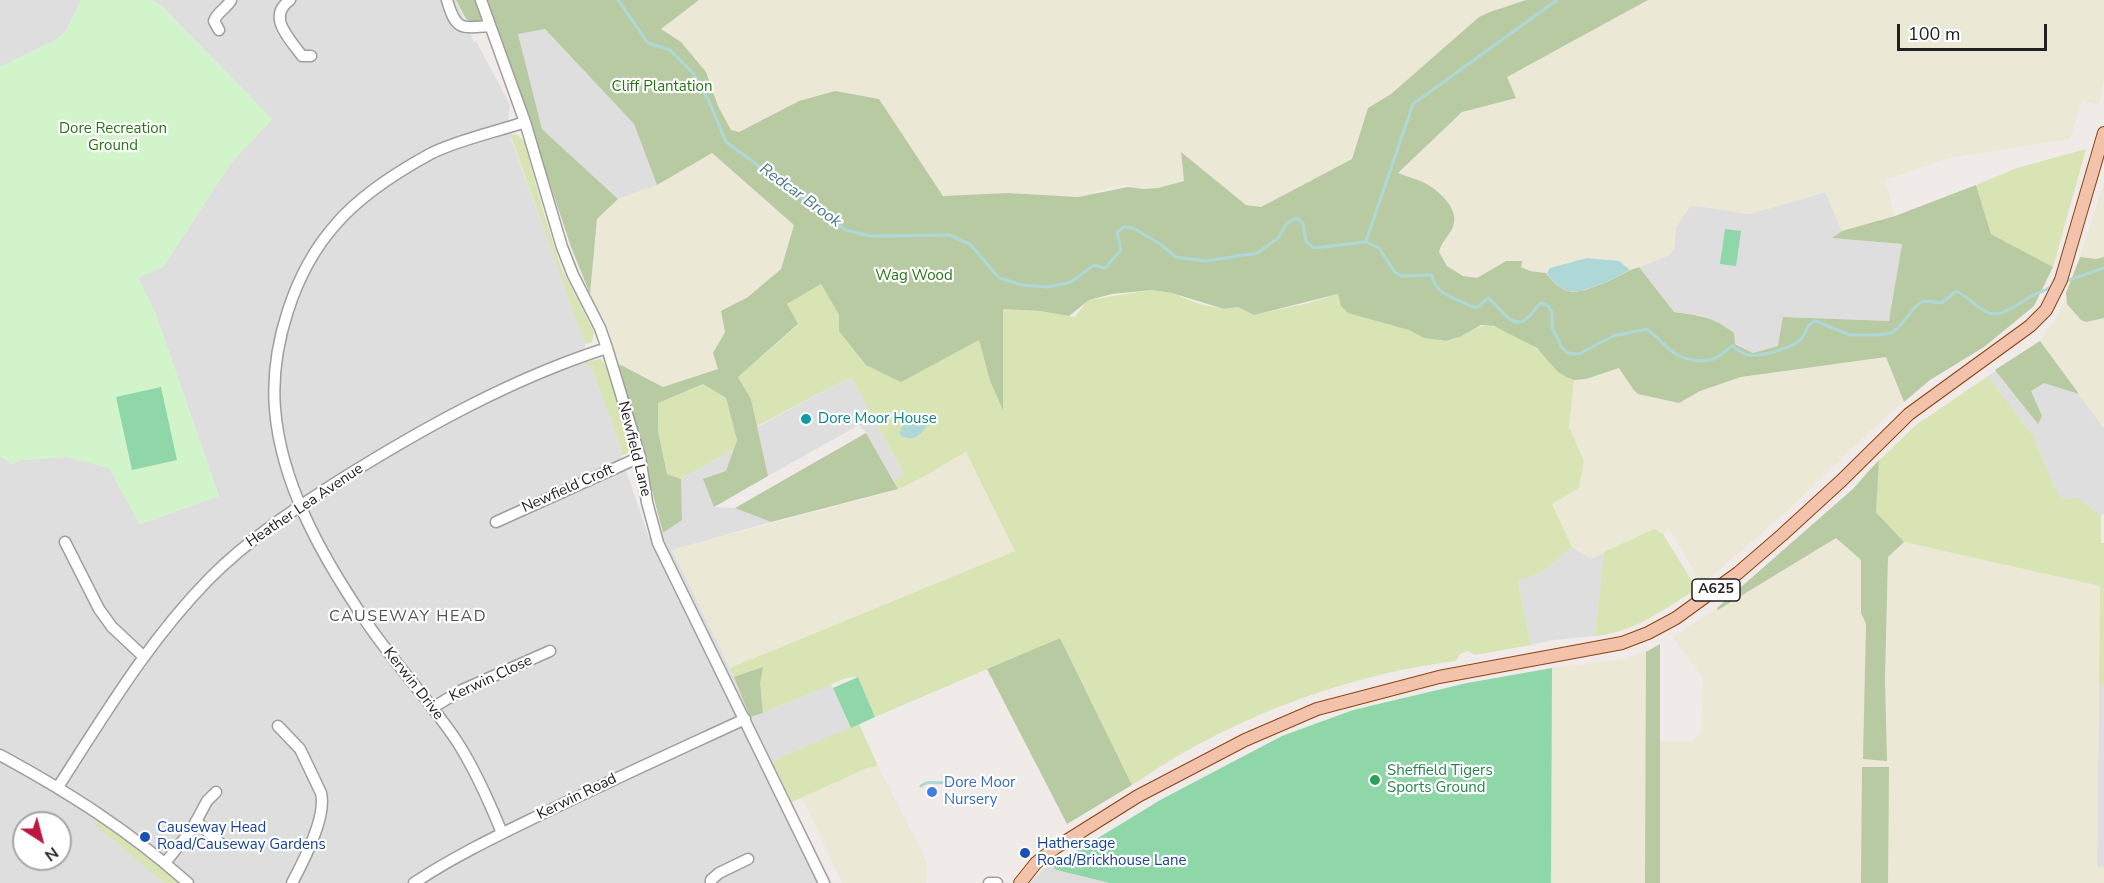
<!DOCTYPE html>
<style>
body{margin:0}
#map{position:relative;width:2104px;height:883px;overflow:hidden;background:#f0ebe8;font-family:"Nunito Sans",sans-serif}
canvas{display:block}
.north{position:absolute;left:12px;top:811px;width:60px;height:60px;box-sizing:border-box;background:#fff;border:2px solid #a6a6a6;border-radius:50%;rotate:144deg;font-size:16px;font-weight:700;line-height:24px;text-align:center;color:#212121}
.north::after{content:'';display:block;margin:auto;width:21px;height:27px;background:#bb173f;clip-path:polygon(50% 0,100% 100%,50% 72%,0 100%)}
.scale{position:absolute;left:1897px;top:24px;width:150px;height:27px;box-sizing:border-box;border:3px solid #212121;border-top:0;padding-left:8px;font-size:18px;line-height:21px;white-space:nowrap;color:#212121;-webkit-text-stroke:4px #fff;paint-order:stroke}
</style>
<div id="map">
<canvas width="2104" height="883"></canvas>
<div class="north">N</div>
<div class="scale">100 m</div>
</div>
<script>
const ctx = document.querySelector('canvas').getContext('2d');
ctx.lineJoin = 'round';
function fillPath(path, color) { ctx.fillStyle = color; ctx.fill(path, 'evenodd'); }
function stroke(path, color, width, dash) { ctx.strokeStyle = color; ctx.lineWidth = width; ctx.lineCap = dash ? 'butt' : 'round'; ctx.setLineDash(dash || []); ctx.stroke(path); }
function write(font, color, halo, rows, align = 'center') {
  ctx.font = font + ' "Nunito Sans",sans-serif'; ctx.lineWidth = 4.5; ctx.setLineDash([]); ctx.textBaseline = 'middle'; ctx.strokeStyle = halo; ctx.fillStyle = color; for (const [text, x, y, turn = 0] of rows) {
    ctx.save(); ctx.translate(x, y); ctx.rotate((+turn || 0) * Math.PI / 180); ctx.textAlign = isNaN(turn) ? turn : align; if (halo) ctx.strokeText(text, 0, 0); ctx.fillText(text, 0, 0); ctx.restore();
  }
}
const residential = new Path2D(`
 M 0,0 L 81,0 L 67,30 L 58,39 L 0,67 Z
 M 152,0 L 456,0 L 474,42 L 476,41 L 510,105 L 508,120 L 511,139 L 581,331 L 585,344 L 583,363 L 591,367 L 622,450 L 621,456 L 649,538 L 663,533 L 682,520 L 681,479 L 734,449 L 714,507 L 735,508 L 771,522 L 672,550 L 730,668 L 750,717 L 768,711 L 831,684 L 833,688 L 851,728 L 781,757 L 773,764 L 832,883 L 0,883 L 0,456 L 12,464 L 21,460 L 67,457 L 109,468 L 140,524 L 219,496 L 155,312 L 138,278 L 163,267 L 231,163 L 272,119 L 161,5 ZM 24,823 L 60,823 L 60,859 L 24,859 Z
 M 545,29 L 634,124 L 657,185 L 618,199 L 542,129 L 518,34 Z
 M 1826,192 L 1842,231 L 1833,238 L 1902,244 L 1890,321 L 1784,317 L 1778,347 L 1753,353 L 1735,343 L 1703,316 L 1674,312 L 1639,267 L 1669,255 L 1674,248 L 1676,227 L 1691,205 L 1750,214 Z
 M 2040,341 L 2104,428 L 2104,514 L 2101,516 L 2078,498 L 2063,499 L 2055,489 L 2034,437 L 1988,376 Z
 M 851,377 L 904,474 L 894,481 L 866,433 L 859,425 L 768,476 L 757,427 Z
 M 1572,547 L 1591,559 L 1604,552 L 1595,636 L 1553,640 L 1531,645 L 1518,579 L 1542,572 Z
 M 2099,685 L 2104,685 L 2104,867 L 2097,867 Z`);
const farmland = new Path2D(`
 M 699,0 L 1526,0 L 1479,17 L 1391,94 L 1368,108 L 1352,159 L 1261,207 L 1246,205 L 1181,153 L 1184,181 L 1158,188 L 1144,189 L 1126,185 L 1112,187 L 1078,197 L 1008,193 L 943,196 L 879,99 L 835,91 L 799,101 L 738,132 L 731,130 L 718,106 L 661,29 Z
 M 1648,0 L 2104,0 L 2104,81 L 2099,105 L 2082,101 L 2070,139 L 1948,158 L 1885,180 L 1895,216 L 1842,231 L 1825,192 L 1750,214 L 1691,205 L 1676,227 L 1674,248 L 1669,255 L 1630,270 L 1619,261 L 1550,268 L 1546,273 L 1530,271 L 1518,265 L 1491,270 L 1477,278 L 1463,276 L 1450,268 L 1439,252 L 1398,174 L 1462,111 L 1515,98 L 1506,77 Z
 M 711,153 L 794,225 L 781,269 L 748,297 L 722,311 L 725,332 L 713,353 L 718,369 L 663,387 L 619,364 L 607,326 L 590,294 L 597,219 L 618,199 L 657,185 Z
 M 2104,182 L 2104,257 L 2097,259 L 2080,257 Z
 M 2066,299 L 2067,304 L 2081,320 L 2087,322 L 2104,318 L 2104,428 L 2040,341 L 2053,323 Z
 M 1886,357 L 1904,402 L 1884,418 L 1790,508 L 1704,583 L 1701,583 L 1669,528 L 1663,534 L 1654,529 L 1591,559 L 1572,547 L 1552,504 L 1579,488 L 1584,461 L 1569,427 L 1574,380 L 1586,379 L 1619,368 L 1638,393 L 1679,403 L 1700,391 L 1741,377 Z
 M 966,452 L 1015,551 L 730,668 L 672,550 L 893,491 L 918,481 L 932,470 Z
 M 1836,538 L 1861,560 L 1861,613 L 1866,624 L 1865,679 L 1885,680 L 1888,557 L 1904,542 L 2100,586 L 2097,867 L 2104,867 L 2104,883 L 1551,883 L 1552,668 L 1625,659 L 1649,650 L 1660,644 L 1660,741 L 1693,742 L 1701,732 L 1703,679 L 1673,637 L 1717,608 L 1719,610 Z
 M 878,766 L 927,862 L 926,883 L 842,883 L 802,797 L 867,768 Z`);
const grass = new Path2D(`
 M 510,134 L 518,135 L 524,141 L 543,210 L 561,267 L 594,332 L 592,342 L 585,344 Z
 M 2086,149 L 2053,267 L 1991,234 L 1976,185 L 2017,168 Z
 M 821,284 L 839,315 L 839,331 L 979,340 L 990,381 L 1003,408 L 1003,309 L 1040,311 L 1075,317 L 1088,300 L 1152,290 L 1172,293 L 1199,304 L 1224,309 L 1238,307 L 1254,315 L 1309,303 L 1338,294 L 1341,306 C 1363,314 1385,321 1407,329 C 1420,334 1431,341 1446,341 C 1467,339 1477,319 1498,328 C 1511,333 1533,345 1543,354 C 1554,363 1558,375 1574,380 L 1569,427 L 1584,461 L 1579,488 L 1552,504 L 1572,547 L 1542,572 L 1518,580 L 1531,645 L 1475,655 L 1468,651 L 1460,654 L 1456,661 C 1366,672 1278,702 1199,744 C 1176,756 1154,771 1132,785 L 1060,638 L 875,717 L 858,677 L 846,678 L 768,711 L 750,717 L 730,668 L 1015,551 L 966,452 C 943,464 922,480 898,489 L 894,481 L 904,474 L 851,377 L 757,426 L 751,399 L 738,377 L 798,325 L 787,304 Z
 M 599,359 L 603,361 L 606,367 L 631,445 L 629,452 L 621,456 L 622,450 L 591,367 L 583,363 Z
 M 1988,376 L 2034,437 L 2055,489 L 2063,499 L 2078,498 L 2101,516 L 2101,543 L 2104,543 L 2104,685 L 2099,685 L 2100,586 L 1904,542 L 1854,488 L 1867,472 L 1916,425 Z
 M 703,384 L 726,398 L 737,440 L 734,449 L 681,479 L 667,474 L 658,431 L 658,403 Z
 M 1654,529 L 1663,534 L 1695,586 L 1695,590 C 1663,610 1633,633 1595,636 L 1604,552 Z
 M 859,724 L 878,766 L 867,768 L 792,802 L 773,764 L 781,757 Z
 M 98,820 L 180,883 L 165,883 L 93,823 Z`);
const forest = new Path2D(`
 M 456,0 L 699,0 L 661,29 L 681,42 L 706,72 L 718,106 L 731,130 L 739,132 L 799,101 L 835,91 L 879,99 L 943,196 L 1008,193 L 1078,197 L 1128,187 L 1144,189 L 1158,188 L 1184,181 L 1181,152 L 1246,205 L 1261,207 L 1352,159 L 1368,108 L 1391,94 L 1479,17 L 1490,12 L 1526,0 L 1648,0 L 1507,77 L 1516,98 L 1462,112 L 1398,173 C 1405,176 1413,178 1420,181 C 1434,186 1458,206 1454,223 C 1452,234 1441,241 1439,252 L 1447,266 L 1463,276 L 1477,278 L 1506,261 L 1522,261 L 1521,267 L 1530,271 L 1546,273 C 1552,280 1559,289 1568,291 C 1586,296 1620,273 1639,267 L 1674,312 C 1701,316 1711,316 1734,333 L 1735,344 L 1753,353 L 1778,346 L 1783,317 L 1889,321 L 1902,244 L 1832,238 L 1842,231 L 1895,216 L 1976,185 L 1991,234 L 2053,267 L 2034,306 L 1984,347 L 1930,380 L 1904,402 L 1886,357 L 1741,377 L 1700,391 L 1679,403 L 1638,394 L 1633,389 L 1619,368 L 1586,379 L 1574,380 L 1566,377 L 1557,371 L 1537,348 L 1494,326 L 1481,325 L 1460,337 L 1446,341 L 1424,338 L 1409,330 L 1348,313 L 1341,306 L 1338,294 L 1254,315 L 1238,307 L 1224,309 L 1172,293 L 1152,290 L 1112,294 L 1089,300 L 1069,316 L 1040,311 L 1003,309 L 1003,410 L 990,381 L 979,340 L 901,382 L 866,365 L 839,331 L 839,315 L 821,284 L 787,304 L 798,324 L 738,377 L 751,399 L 768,476 L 714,507 L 703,479 L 726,471 L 737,440 L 726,398 L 703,384 L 658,403 L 658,431 L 667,474 L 681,479 L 682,520 L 663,533 L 619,364 L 663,387 L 718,369 L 713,353 L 725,332 L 721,311 L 748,297 L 781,269 L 794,225 L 712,153 L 657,185 L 634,124 L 545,29 L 518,34 L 542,129 L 618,199 L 597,219 L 590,294 L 571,247 L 501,37 L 466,19 Z
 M 2080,257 L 2097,259 L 2104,257 L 2104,318 L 2086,322 L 2081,320 L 2067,304 L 2066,293 Z
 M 2040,341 L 2079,394 L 2044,383 L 2031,391 L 2042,416 L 2038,424 L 1995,370 Z
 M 866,433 L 898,489 L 771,522 L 735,508 Z
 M 1879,460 L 1876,512 L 1904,542 L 1888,557 L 1885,680 L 1887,761 L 1863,759 L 1866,624 L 1861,613 L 1861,560 L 1836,538 L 1718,610 L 1717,608 L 1854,488 Z
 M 1060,638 L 1132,785 L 1067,824 L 987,669 Z
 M 1660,644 L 1660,883 L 1645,883 L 1646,652 Z
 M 763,667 L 760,683 L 763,713 L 750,717 L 734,677 Z
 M 1862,767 L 1889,767 L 1888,883 L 1861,883 Z`);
const park = new Path2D(`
 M 81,0 L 152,0 L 161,5 L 272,119 L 231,163 L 163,267 L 138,278 L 155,312 L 219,496 L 140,524 L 109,468 L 67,457 L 21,460 L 12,464 L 0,456 L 0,67 L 58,39 L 67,30 Z`);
const pitch = new Path2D(`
 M 1725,229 L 1741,231 L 1736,266 L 1720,264 Z
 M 161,387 L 177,460 L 132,470 L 116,397 Z
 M 1552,668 L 1551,883 L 1109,883 L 1056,870 L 1052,866 L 1162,799 L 1282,736 L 1353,710 L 1467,683 Z
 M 858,677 L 875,717 L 851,728 L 833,688 Z`);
const parking = new Path2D(`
 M 1047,866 L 1052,866 L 1056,870 L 1109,883 L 1029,883 Z`);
const water = new Path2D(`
 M 1587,258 L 1619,261 L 1630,270 C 1615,277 1584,295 1568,291 C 1559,289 1552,280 1547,273 L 1550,268 Z
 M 922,417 L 927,419 L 928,424 C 921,435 913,443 900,435 C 900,423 912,420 922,417 Z`);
const stream = new Path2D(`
 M 618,0 L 648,43 L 670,50 L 693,73 L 709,101 L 726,142 L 846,230 L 870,236 L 949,235 L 970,244 L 999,278 L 1022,285 L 1048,287 L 1071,282 L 1094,265 L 1105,268 L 1121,250 L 1117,232 L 1124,227 L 1133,228 L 1159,243 L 1176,257 L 1206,261 L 1257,253 L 1278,238 L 1287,223 L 1296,218 L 1303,223 L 1306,242 L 1314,248 L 1366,242 L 1379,248 L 1395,272 L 1401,276 L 1432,275 C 1435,296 1456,297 1472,307 L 1478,307 L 1488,298 C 1497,304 1510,327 1523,321 C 1530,318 1535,308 1541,303 L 1548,306 L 1552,312 L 1552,327 L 1562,348 L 1568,353 L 1579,354 L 1613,336 L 1647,329 C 1665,342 1670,357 1694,360 C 1700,361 1706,362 1713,359 C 1720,356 1726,350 1733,346 C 1736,349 1741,352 1745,354 C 1756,359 1794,348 1802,338 C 1808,330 1806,324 1816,321 L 1850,335 L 1879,335 L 1891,333 L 1898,328 L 1917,305 L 1924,301 L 1942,303 L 1956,291 C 1967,296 1973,304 1983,310 C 1999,321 2016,305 2030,297 C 2037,293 2045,290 2052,287
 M 1366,241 L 1413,104 L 1557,0
 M 2066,281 L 2104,268
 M 948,782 L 952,785
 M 921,786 C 930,779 935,785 945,782`);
const minor = new Path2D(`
 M 290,0 C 266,17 290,39 302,56 L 311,56
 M 447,0 C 456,31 461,28 490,26
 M 481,0 L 525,122 L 562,247 L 573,275 L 600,328 L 607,348 L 640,457 L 647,502 L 658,543 L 824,883
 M 219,30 L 214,21 C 217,12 227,8 231,0
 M 496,522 L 640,457
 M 65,542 L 99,609 L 112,627 L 144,657
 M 432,708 L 462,690 L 550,651
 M 278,726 L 300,749 L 321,793 C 327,817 303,862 292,883
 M 0,755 C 70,793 128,830 188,883
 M 58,787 C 105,714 149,640 210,578 C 249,539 293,510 340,480 C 423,428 513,378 607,348
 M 196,821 L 221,844
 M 502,833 C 489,801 475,769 456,740 C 427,697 391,660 363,617 C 322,556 281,484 275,409 C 270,347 294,271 336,224 C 359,197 399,171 430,154 C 457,140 496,132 525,122
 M 165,863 L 192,829 L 207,801 L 216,792
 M 414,883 C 456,855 501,834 546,812 C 612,780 678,750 745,719
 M 711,883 L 711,880 L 719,873 L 748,859
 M 989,883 L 997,883`);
const major = new Path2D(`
 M 1020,883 L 1036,863 L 1055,848 L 1138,796 L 1245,740 L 1317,709 L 1439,677 L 1622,643 L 1648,633 L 1676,618 L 1738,573 L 1782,535 L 1841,481 L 1909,414 L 2030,326 L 2046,310 L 2061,280 L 2104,133`);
const markers = [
 [806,419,6,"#0f9aa8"],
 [1375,780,6,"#2e9e5b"],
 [932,792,6,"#3f7fe0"],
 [145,837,6,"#1a4fb4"],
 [1025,853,6,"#1a4fb4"]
];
const shields = [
 [1716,590,48]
];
const shieldNames = [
 ["A625",1716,590]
];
const parkNames = [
 ["Cliff Plantation",662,87],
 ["Dore Recreation",113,129],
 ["Ground",113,146],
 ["Wag Wood",914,276]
];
const cultureNames = [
 ["Dore Moor House",818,419]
];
const streetNames = [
 ["Newfield Lane",634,449,76],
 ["Newfield Croft",568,489,-24],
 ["Heather Lea Avenue",305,506,-34],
 ["Kerwin Close",491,679,-25],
 ["Kerwin Drive",413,684,52],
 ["Kerwin Road",577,797,-26]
];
const leisureNames = [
 ["Sheffield Tigers",1387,771],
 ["Sports Ground",1387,788]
];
const shopNames = [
 ["Dore Moor",944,783],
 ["Nursery",944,800]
];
const transitNames = [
 ["Causeway Head",157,828],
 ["Road/Causeway Gardens",157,845],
 ["Hathersage",1037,844],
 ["Road/Brickhouse Lane",1037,861]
];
const waterNames = [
 ["Redcar Brook",800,196,36]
];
const neighbourhoodNames = [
 ["CAUSEWAY HEAD",408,617]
];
fillPath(residential, '#dedede');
fillPath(farmland, '#ece8d6');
fillPath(grass, '#d8e4b4');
fillPath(forest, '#b8caa2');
fillPath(park, '#d2f4cb');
fillPath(pitch, '#8fd6a9');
fillPath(parking, '#ddd');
fillPath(water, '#aed8d7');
stroke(stream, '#aed8d7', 3);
stroke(minor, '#9e9e9e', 13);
stroke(major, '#8c4511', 14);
stroke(minor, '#fff', 10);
stroke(major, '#f2c2ab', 12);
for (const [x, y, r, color] of markers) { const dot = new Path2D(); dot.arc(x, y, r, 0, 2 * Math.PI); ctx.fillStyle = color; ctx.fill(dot); stroke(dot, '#fff', 2); }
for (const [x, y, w] of shields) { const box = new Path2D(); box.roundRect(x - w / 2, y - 11, w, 22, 4.5); ctx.fillStyle = '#fff'; ctx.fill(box); stroke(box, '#212121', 1.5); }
write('bold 14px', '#212121', null, shieldNames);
write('15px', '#287518', '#fff', parkNames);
write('15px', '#0d838f', '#fff', cultureNames, 'left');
write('15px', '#212121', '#fff', streetNames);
write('15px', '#27864d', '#fff', leisureNames, 'left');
write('15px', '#366cbe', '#fff', shopNames, 'left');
write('15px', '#164399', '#fff', transitNames, 'left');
write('italic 16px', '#497888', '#fff', waterNames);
ctx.letterSpacing = '1.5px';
write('16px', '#545454', '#fff', neighbourhoodNames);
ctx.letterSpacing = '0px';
</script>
